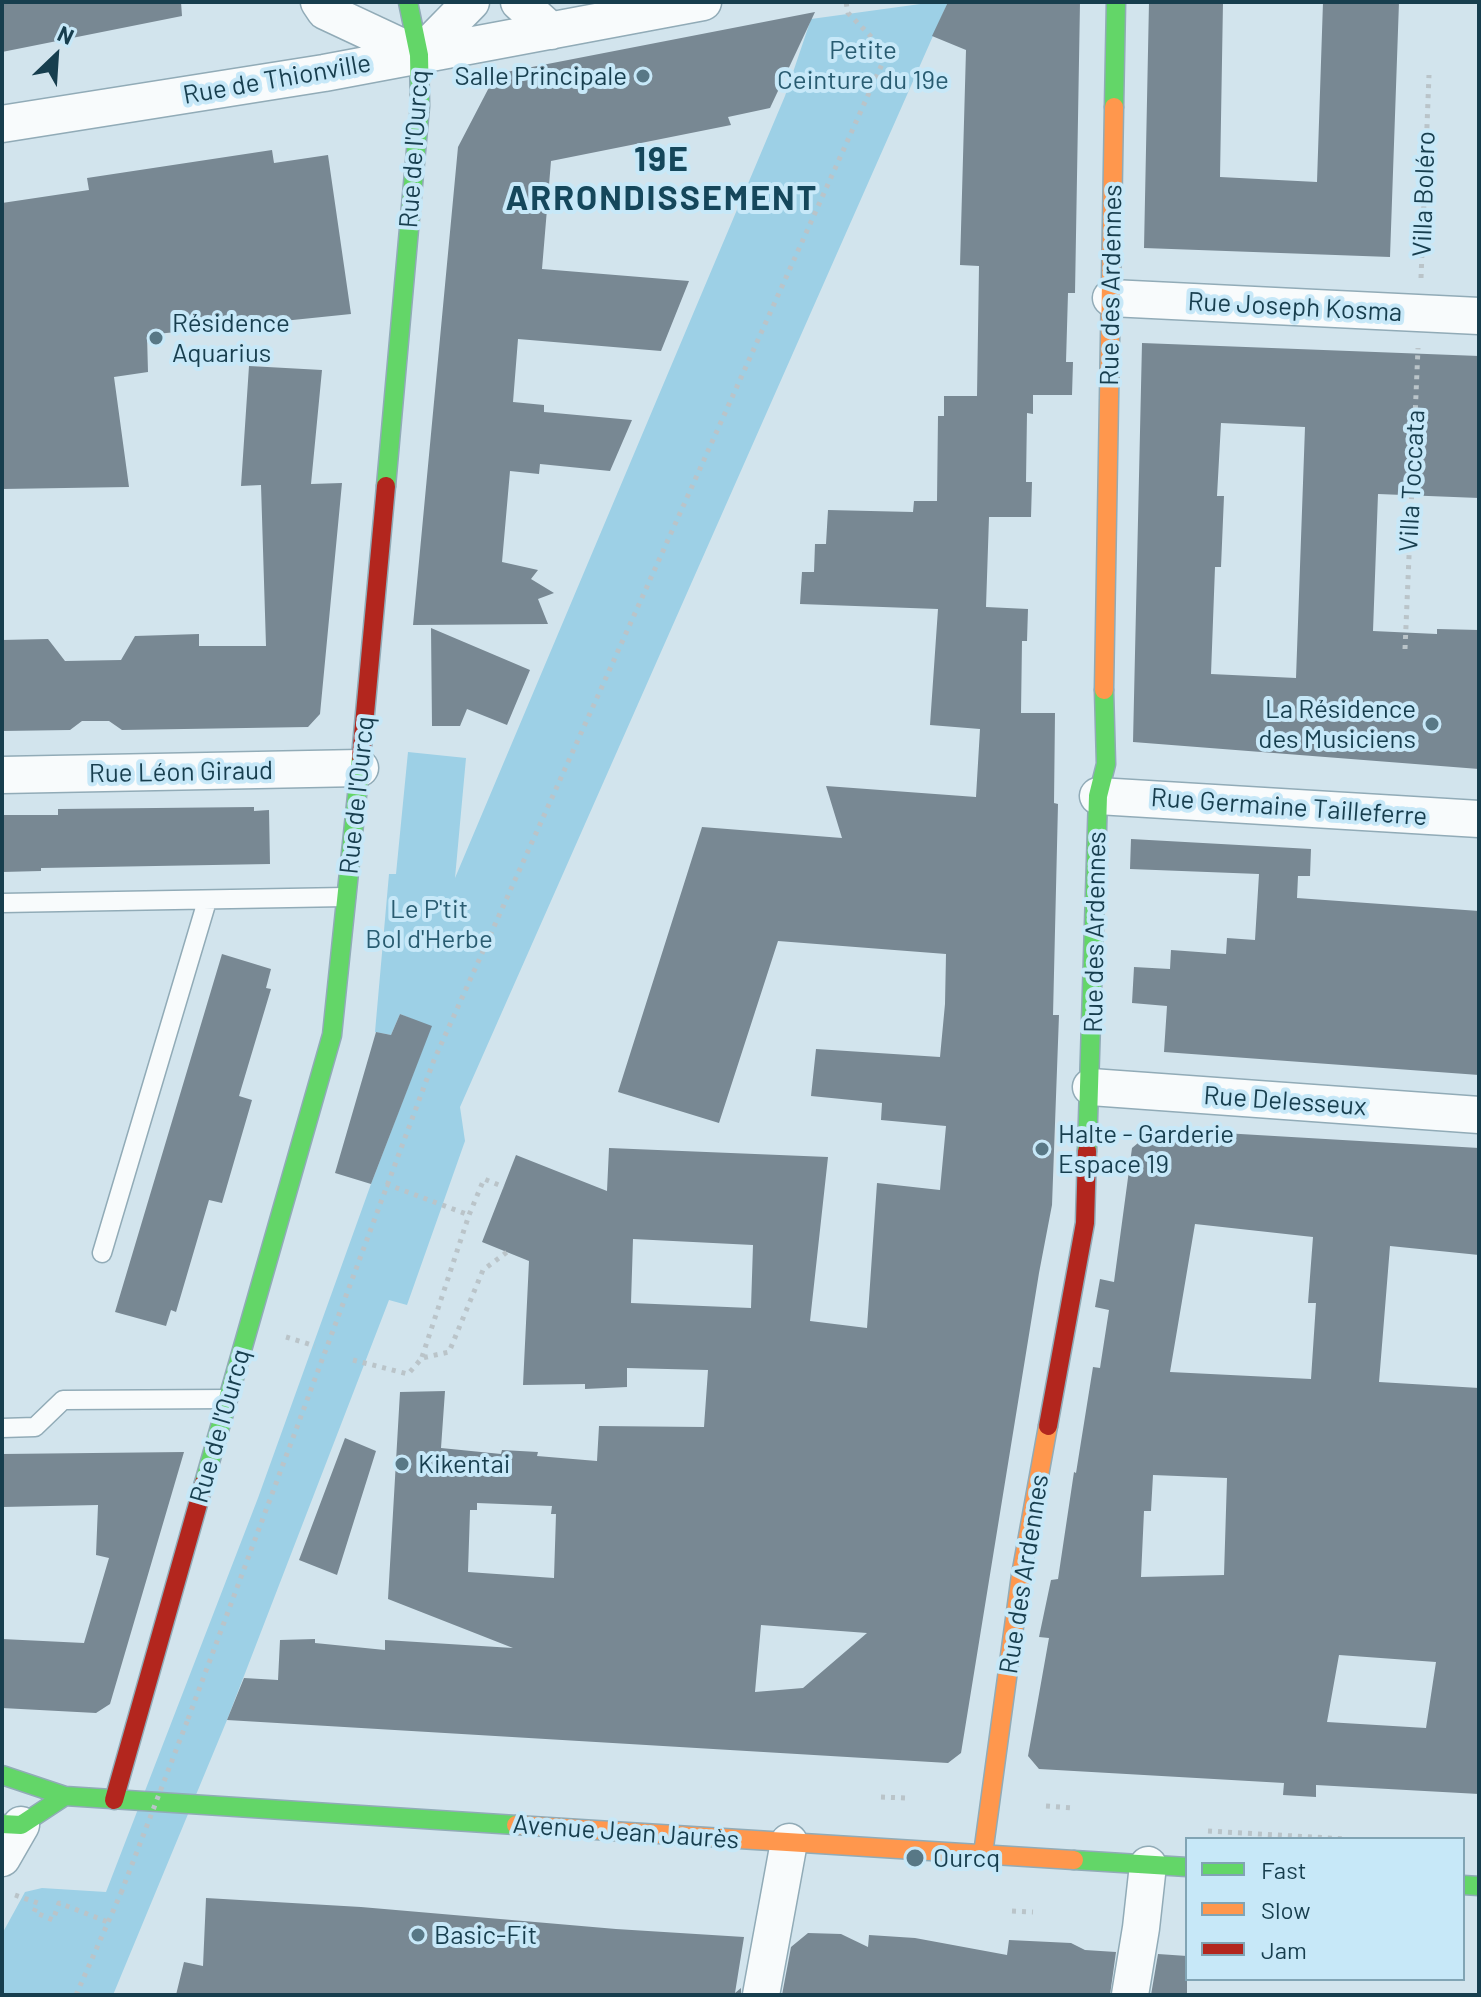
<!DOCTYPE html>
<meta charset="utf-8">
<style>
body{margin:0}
#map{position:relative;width:1481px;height:1997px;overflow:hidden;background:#d2e4ed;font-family:Barlow,sans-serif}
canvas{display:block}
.frame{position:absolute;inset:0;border:4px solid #173e4e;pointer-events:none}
.legend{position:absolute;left:1185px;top:1837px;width:280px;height:144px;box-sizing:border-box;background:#c7e8f8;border:2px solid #81a4b4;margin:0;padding:10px 14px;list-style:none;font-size:24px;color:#173e4e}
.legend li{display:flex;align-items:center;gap:16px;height:40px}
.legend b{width:40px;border:2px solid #81a4b4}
.north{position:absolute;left:16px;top:16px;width:80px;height:80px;-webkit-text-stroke:6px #c7e8f8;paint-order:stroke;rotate:25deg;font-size:22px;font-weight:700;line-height:32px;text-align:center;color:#173e4e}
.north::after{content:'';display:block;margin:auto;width:28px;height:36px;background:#173e4e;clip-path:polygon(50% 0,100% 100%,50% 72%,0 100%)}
</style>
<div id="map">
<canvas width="1481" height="1997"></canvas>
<div class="frame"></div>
<ul class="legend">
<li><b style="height:10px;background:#63d668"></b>Fast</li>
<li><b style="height:10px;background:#ff974d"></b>Slow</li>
<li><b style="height:10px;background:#b3261e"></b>Jam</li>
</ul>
<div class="north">N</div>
</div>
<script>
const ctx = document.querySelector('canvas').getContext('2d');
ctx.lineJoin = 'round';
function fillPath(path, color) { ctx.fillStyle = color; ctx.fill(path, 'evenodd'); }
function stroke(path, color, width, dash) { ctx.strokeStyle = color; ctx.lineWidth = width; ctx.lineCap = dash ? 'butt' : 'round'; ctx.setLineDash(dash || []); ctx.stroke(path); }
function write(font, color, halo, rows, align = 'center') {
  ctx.font = font + ' Barlow,sans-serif'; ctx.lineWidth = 8; ctx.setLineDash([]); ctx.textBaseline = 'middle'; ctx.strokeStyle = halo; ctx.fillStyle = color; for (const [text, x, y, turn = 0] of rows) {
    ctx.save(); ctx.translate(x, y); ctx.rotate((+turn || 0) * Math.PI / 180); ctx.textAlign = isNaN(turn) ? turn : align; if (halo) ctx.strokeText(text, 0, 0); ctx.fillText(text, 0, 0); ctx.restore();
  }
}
const green = new Path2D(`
 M 935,2 L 948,2 L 460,1107 L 465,1141 L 407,1305 L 389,1300 L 227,1720 L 113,1995 L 2,1995 L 2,1934 L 25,1892 L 42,1888 L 106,1892 L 258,1498 L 371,1184 L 431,1027 L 400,1014 L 391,1035 L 375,1032 L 389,874 L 396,874 L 408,752 L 466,758 L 455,878 L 785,96 L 811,19 Z`);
const building = new Path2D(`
 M 2,2 L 181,2 L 182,16 L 2,52 Z
 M 948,2 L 1080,2 L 1075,293 L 1068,293 L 1066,362 L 1073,362 L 1072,395 L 1033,395 L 1033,414 L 1027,413 L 1026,482 L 1032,482 L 1031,517 L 989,517 L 986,607 L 1028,609 L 1027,641 L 1022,641 L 1021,713 L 1055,713 L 1054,803 L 1058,804 L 1053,1015 L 1059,1015 L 1052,1205 L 1039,1273 L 961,1753 L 948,1763 L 227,1720 L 244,1678 L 278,1680 L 280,1640 L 315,1639 L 315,1643 L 385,1650 L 385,1640 L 513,1648 L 388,1599 L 400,1392 L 445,1391 L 441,1448 L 501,1454 L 502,1450 L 538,1452 L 537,1456 L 597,1461 L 599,1426 L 704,1427 L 708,1370 L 627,1368 L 627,1387 L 585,1389 L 585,1384 L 523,1385 L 529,1261 L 482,1242 L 516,1155 L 607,1191 L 609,1148 L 828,1157 L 810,1321 L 867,1328 L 877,1183 L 940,1190 L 946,1126 L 881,1120 L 882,1103 L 811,1096 L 816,1049 L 940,1057 L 945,1004 L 946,954 L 778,941 L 719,1123 L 618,1092 L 702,827 L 842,838 L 826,786 L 976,797 L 980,729 L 930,725 L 938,609 L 800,604 L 802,572 L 814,572 L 815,544 L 826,544 L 828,510 L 913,512 L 914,501 L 937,501 L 938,416 L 944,416 L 944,396 L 977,396 L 979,266 L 960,265 L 966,50 L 932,36 ZM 633,1239 L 753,1245 L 751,1308 L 631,1303 ZM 477,1503 L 552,1506 L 551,1514 L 556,1514 L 554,1578 L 468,1572 L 470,1510 L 477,1510 ZM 761,1625 L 867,1633 L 803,1688 L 755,1692 Z
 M 1149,2 L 1223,2 L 1220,177 L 1317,182 L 1323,2 L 1399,2 L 1390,257 L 1144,248 Z
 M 815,12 L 770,108 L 728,117 L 731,125 L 551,161 L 542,269 L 689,281 L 661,351 L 518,339 L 513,402 L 544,405 L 544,412 L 632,420 L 610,471 L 540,464 L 539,474 L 510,471 L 502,562 L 538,570 L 531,579 L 554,593 L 538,599 L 548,624 L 413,625 L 458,147 L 496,74 Z
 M 272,150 L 274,163 L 328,155 L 351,314 L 147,335 L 148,372 L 114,377 L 129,487 L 2,489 L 2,203 L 89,190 L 87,178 Z
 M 1142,343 L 1479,356 L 1479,498 L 1378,494 L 1373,631 L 1437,634 L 1437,629 L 1479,630 L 1479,769 L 1133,742 ZM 1221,423 L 1305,427 L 1296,678 L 1211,674 L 1215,567 L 1221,567 L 1224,496 L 1217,496 Z
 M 249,366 L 322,370 L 311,484 L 342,483 L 320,714 L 308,727 L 122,730 L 109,721 L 82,721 L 70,730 L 2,731 L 2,640 L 48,639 L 65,661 L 121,660 L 135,636 L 199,634 L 199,646 L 266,646 L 261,485 L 241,486 Z
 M 431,628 L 530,670 L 507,725 L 467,709 L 460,726 L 432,726 Z
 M 254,807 L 254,811 L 269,810 L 270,864 L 41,868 L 41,871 L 2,872 L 2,815 L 58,815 L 58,809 Z
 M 1131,839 L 1311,849 L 1310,876 L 1298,876 L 1297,898 L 1479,911 L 1479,1075 L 1164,1052 L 1167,1006 L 1132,1003 L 1134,967 L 1170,969 L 1171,950 L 1226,954 L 1227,938 L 1255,940 L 1259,874 L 1130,869 Z
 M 222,954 L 271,969 L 266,988 L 271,989 L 239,1096 L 252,1100 L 222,1203 L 209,1200 L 176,1312 L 171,1310 L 166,1326 L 115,1312 Z
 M 400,1014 L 432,1026 L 371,1184 L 335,1173 L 376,1032 L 391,1035 Z
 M 1155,1129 L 1479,1148 L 1479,1255 L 1390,1246 L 1379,1382 L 1479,1388 L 1479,1794 L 1316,1785 L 1316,1797 L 1283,1795 L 1284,1783 L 1039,1769 L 1028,1756 L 1049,1638 L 1039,1637 L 1051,1580 L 1058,1579 L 1074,1472 L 1076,1473 L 1093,1367 L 1100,1368 L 1109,1310 L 1095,1307 L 1100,1279 L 1114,1282 L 1132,1148 ZM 1195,1224 L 1313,1237 L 1308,1303 L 1316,1303 L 1311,1379 L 1170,1372 ZM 1153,1475 L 1227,1478 L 1224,1575 L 1141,1577 L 1144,1511 L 1151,1511 ZM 1339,1655 L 1436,1662 L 1426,1728 L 1327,1722 Z
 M 345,1438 L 376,1451 L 337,1575 L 299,1560 Z
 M 184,1452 L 110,1704 L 96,1713 L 2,1708 L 2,1639 L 84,1643 L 109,1558 L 96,1555 L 98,1505 L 2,1507 L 2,1454 Z
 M 206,1898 L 361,1907 L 616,1929 L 744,1937 L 735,1993 L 741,1988 L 741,1995 L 176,1995 L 184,1962 L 203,1966 Z
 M 808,1933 L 841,1934 L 868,1947 L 869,1935 L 915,1938 L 1007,1955 L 1009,1940 L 1071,1943 L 1085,1950 L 1116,1952 L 1110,1995 L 782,1995 L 791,1947 Z
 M 1158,1954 L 1187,1956 L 1187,1995 L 1151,1995 Z`);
const path = new Path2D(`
 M 1421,278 L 1429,75
 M 1405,649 L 1418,348
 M 386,1184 L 469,1215
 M 286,1337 L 315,1346
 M 422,1357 L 469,1215 L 484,1179 L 504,1187
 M 353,1360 L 408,1374 L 422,1358 L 449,1352 L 483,1270 L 507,1252
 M 188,1719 L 434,1060 L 887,53 L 848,13 L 846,2
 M 881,1797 L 907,1798
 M 1046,1806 L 1074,1808
 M 1208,1831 L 1346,1839
 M 15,1895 L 38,1903 L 34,1912 L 53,1920 L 59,1903 L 108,1922
 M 1012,1911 L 1033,1912
 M 76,1995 L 121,1893`);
const lane = new Path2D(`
 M 2,903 L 346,897
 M 102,1253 L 207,901
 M 2,1428 L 35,1427 L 63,1400 L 228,1399`);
const street = new Path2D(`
 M 319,2 L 325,11 L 419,55
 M 519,2 L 551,31
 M 419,55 L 471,2
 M 2,124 L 324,73 L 703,2
 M 1111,298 L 1479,316
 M 2,775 L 360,768
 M 1098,796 L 1479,819
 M 1091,1087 L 1479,1115
 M 2,1858 L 21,1825
 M 761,1995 L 789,1842
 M 1130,1995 L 1141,1928 L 1148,1865`);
const fast = new Path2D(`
 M 1114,107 L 1116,2
 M 386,486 L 420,106 L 419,55 L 408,2
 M 1087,1151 L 1098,796 L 1106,764 L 1104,690
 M 204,1483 L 332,1035 L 361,757
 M 2,1775 L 65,1796 L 516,1825
 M 2,1824 L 21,1825 L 65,1796
 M 1074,1860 L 1187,1867
 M 1463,1885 L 1479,1886`);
const slow = new Path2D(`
 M 1104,690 L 1114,107
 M 516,1825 L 1074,1860
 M 983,1854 L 1021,1575 L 1048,1426`);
const jam = new Path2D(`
 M 361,757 L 386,486
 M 1048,1426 L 1085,1223 L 1087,1151
 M 114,1800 L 204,1483`);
const pathBridge = new Path2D(`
 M 121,1893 L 188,1719`);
const markers = [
 [643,76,8,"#587886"],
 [156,338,8,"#587886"],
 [1432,724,8,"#587886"],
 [1042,1149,8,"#587886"],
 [402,1464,8,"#587886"],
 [915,1858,10,"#587886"],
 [418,1935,8,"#587886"]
];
const parkNames = [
 ["Petite",863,50],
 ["Ceinture du 19e",863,80],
 ["Le P'tit",429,909],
 ["Bol d'Herbe",429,939]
];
const poiNames = [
 ["Salle Principale",627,76,"right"],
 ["Résidence",172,323],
 ["Aquarius",172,353],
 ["La Résidence",1416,709,"right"],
 ["des Musiciens",1416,739,"right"],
 ["Halte - Garderie",1058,1134],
 ["Espace 19",1058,1164],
 ["Kikentai",418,1464],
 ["Ourcq",933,1858],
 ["Basic-Fit",434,1935]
];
const streetNames = [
 ["Rue de Thionville",277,79,-10],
 ["Rue de l'Ourcq",414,149,-86],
 ["Villa Boléro",1424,194,-88],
 ["Rue des Ardennes",1111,285,-89],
 ["Rue Joseph Kosma",1295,307,3],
 ["Villa Toccata",1412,481,-87],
 ["Rue Léon Giraud",181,772,-1],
 ["Rue de l'Ourcq",357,795,-84],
 ["Rue Germaine Tailleferre",1289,807,4],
 ["Rue des Ardennes",1095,932,-89],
 ["Rue Delesseux",1285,1101,4],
 ["Rue de l'Ourcq",220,1426,-74],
 ["Rue des Ardennes",1024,1574,-81],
 ["Avenue Jean Jaurès",626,1832,4]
];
const districtNames = [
 ["19E",662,160],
 ["ARRONDISSEMENT",662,199]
];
fillPath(green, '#9dd0e6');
fillPath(building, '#788893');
stroke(lane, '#91abb7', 21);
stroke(street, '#91abb7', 39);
stroke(fast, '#91abb7', 21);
stroke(slow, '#91abb7', 21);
stroke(jam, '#91abb7', 21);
stroke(path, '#bac4c9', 5, [4, 6]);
stroke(lane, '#f8fbfc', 18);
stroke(street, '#f8fbfc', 36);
stroke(fast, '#63d668', 18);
stroke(slow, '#ff974d', 18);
stroke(jam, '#b3261e', 18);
stroke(pathBridge, '#bac4c9', 5, [4, 6]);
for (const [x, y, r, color] of markers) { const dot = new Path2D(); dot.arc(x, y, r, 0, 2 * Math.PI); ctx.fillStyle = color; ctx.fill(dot); stroke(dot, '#c7e8f8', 3); }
write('26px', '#295c71', '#c7e8f8', parkNames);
write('26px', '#173e4e', '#c7e8f8', poiNames, 'left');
write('26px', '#173e4e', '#c7e8f8', streetNames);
ctx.letterSpacing = '2px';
write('bold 34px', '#15475b', '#c7e8f8', districtNames);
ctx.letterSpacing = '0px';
</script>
